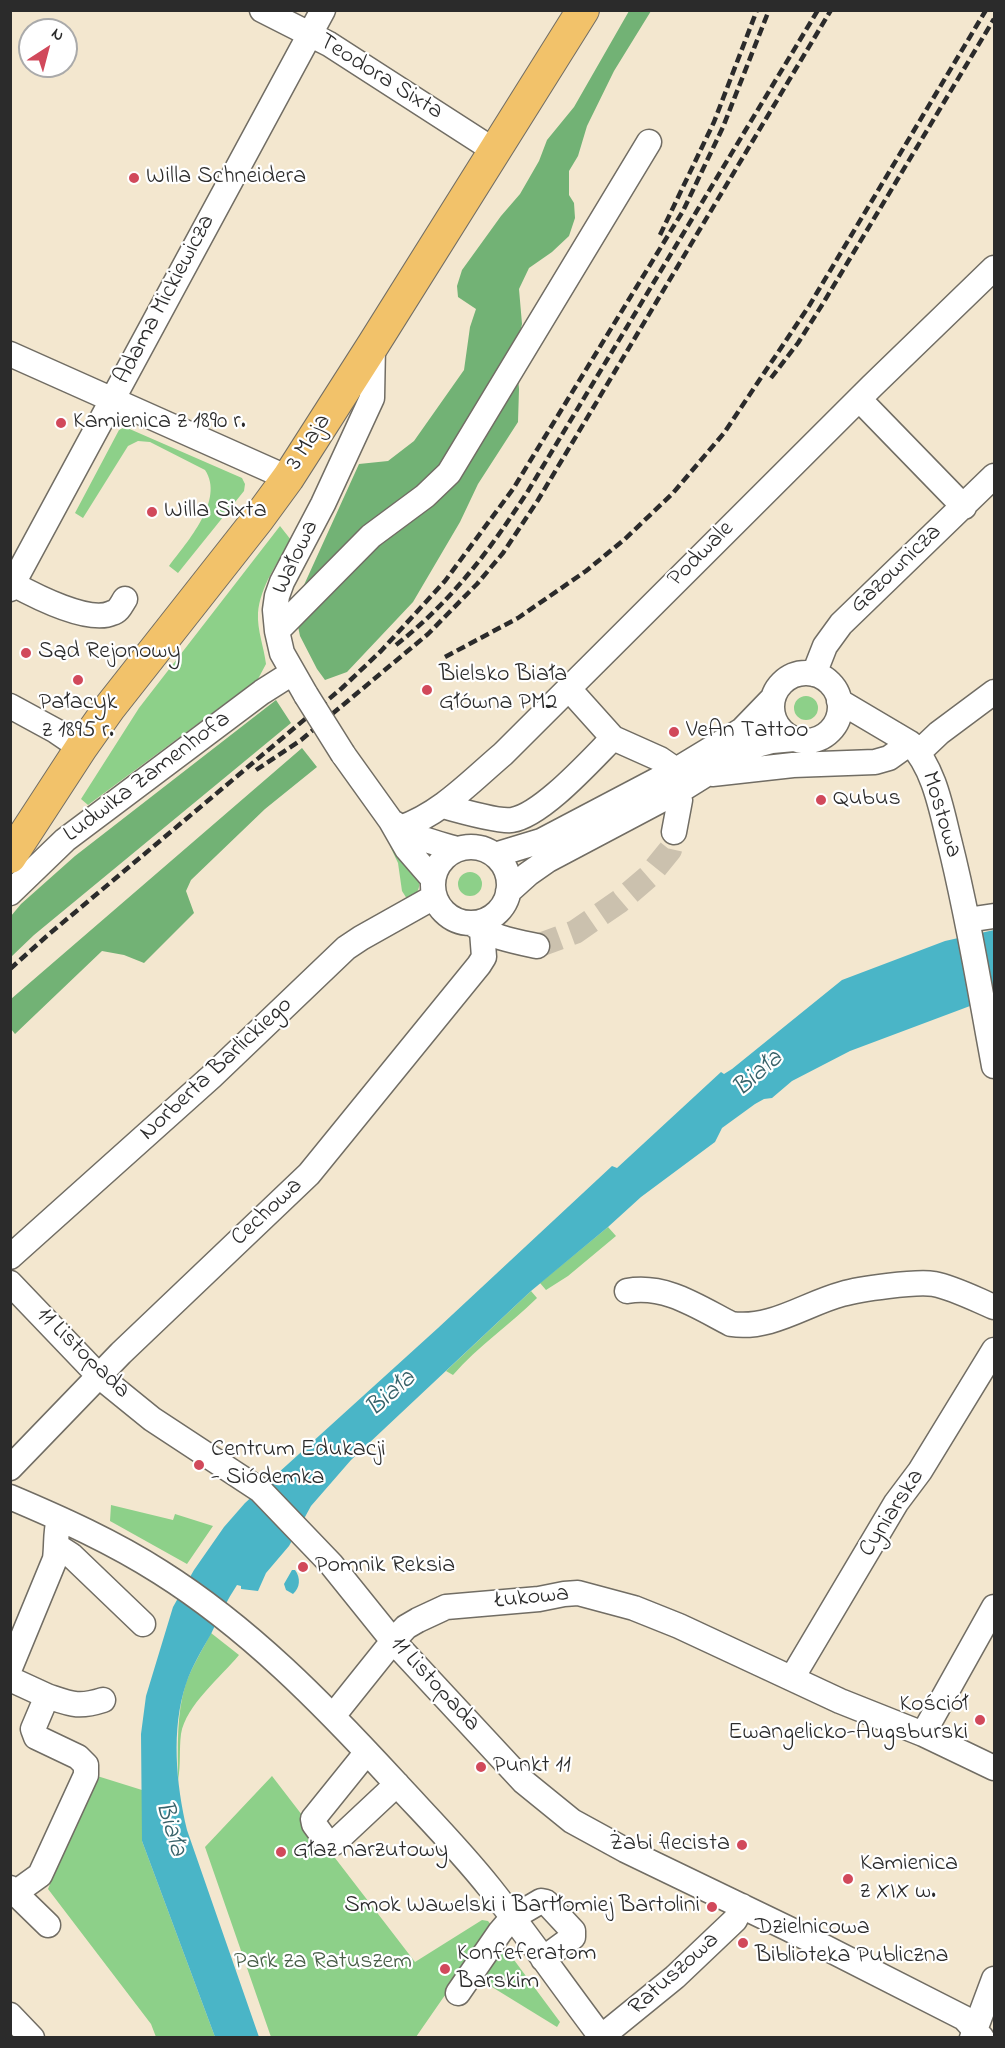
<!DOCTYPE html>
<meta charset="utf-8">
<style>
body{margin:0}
#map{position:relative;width:1005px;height:2048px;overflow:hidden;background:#f3e7cf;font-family:"Indie Flower",sans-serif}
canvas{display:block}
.frame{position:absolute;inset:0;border:12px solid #2b2b2b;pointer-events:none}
.north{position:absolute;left:18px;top:18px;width:60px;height:60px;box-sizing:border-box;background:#fff;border:2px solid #aaa;border-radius:50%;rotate:36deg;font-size:16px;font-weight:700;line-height:24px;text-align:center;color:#2b2b2b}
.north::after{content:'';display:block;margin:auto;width:21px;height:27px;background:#d1495b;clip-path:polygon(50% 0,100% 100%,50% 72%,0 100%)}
</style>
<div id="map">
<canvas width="1005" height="2048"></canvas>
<div class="frame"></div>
<div class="north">N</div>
</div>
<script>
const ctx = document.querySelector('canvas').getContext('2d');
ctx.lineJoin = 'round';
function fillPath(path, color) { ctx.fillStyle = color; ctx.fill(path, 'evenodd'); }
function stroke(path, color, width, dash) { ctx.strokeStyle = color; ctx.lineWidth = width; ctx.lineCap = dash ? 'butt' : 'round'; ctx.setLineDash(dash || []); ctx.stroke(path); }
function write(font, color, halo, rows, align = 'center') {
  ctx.font = font + ' "Indie Flower",sans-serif'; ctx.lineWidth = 4.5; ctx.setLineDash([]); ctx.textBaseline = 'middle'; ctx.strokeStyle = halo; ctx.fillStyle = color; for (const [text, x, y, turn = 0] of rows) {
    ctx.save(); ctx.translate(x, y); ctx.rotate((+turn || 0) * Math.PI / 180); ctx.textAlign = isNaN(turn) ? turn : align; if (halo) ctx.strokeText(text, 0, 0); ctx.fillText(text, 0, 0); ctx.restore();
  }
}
const green = new Path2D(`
 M 125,427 L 242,478 L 245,484 L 244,491 L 178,573 L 169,566 C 187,542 225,500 205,470 L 150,442 L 138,441 L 128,446 L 83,518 L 75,513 L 119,430 Z
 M 280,526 L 291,540 C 278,562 260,587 258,613 C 257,630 264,647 266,664 L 258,679 L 88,805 L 81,799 L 139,708 Z
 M794 708a12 12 0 1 1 24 0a12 12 0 1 1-24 0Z
 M 390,846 C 407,862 435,879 409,902 L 402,891 L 398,863 Z
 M458 884a12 12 0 1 1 24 0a12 12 0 1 1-24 0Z
 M 608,1227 L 616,1236 L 568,1276 L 546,1290 L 540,1283 Z
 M 531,1291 L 537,1298 C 510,1325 478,1346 453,1375 L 446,1371 Z
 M 111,1505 L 173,1520 L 175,1514 L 213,1526 L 187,1564 L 110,1521 Z
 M 211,1633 L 239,1655 C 221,1677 186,1705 181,1734 C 179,1749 181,1765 178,1780 C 178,1748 176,1714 186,1683 C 192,1666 203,1649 211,1633 Z
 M 94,1775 L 142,1790 L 142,1841 L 215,2037 L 156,2037 L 151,2024 L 48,1889 Z
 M 272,1776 L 415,1962 L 482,1920 L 488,1921 L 496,1931 L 443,1998 L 416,2037 L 271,2037 L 205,1847 Z
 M 500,1941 L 560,2022 L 557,2027 L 479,1979 Z`);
const forest = new Path2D(`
 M 629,11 L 651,11 L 614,71 L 587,126 L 578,156 L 569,171 L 569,195 L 574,203 L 575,218 L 569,236 L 552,252 L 529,268 L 519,289 L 522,324 L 516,350 L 519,389 L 518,422 L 478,484 L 460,522 L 413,602 L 347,672 L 325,680 L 317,669 L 300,636 L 294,607 L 359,464 L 388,461 L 414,441 L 464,370 L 470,327 L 476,309 L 458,297 L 457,286 L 462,270 L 501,216 L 520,194 L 539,161 L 547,140 L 574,107 Z
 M 276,700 L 291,723 L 34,935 L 11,957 L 11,916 L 21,904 L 75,856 Z
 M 302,748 L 317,767 L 265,809 L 191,880 L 186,891 L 194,913 L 144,963 L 124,955 L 102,951 L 15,1034 L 11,1029 L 11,999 Z`);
const water = new Path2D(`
 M 994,930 L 994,997 L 850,1051 L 792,1081 L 772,1098 L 764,1099 L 755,1104 L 722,1128 L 715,1142 L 641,1197 L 608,1227 L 531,1291 L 351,1460 L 311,1506 L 289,1546 L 266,1573 L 258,1591 L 241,1589 L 241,1586 L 237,1585 C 227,1600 219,1617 211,1634 C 202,1650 192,1666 186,1684 C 171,1729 176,1784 187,1830 L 259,2037 L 215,2037 L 142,1841 L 141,1734 L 146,1696 L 173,1607 L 194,1570 L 224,1527 L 245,1503 L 438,1328 L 612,1166 L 617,1168 L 721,1072 L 724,1074 L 732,1069 L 842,980 L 945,941 Z
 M 292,1570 L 295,1570 C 301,1578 300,1588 293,1594 L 286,1590 L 284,1584 Z`);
const minorTunnel = new Path2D(`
 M 537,946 L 575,932 L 620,901 L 648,877 L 670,850 L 674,832`);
const minor = new Path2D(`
 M 262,10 L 329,44 L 495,151
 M 10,354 L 288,478
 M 859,399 L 964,507
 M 13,584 C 35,596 89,624 112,613 C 119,611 121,605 125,599
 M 10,589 L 323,10
 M 277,631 L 371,536 L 425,496 L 449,473 L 649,142
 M772 707a34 34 0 1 1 68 0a34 34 0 1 1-68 0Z
 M 814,674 L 825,646 L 841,624 L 994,476
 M 569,689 L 613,738 L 660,759 L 676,770
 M 306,695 L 282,653 L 277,631 L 275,610 L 277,596 L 282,582 L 323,504 L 372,398 L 373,345
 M 839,701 L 910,743 C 934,768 941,808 949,840 C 968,915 980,991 994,1066
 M 10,706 L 56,731 L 81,748
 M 919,752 L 939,733 L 994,692
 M 343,754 L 391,821 L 407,849 L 433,879
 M 712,774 L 793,765 L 875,762 L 889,758 L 910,743
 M 443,806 C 457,810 499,822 512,820 C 542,815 590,761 613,738
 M 396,824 C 412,838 437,843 457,849
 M 400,828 C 441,814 471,781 503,754 L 872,386 L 994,268
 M 674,832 L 680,800
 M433 885a38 38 0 1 1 76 0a38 38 0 1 1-76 0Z
 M 495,855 L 541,841 L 676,770 L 742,730 L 773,698
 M 508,892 L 528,874 L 548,860 L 684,788 L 750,747 L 772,741 L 794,739
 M 10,893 L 65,840 L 262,692 L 292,673
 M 967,920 L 994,916
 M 471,923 C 491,937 513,941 537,946
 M 10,1257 L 211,1077 L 346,948 L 361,938 L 434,897
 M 10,1283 L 99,1376 L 152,1419 L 260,1490 L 331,1564 L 393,1641 L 524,1782 L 572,1821 L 625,1850 L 789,1929 L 964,2018 L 982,2038
 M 627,1291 C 665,1284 698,1307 731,1324 C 771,1330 805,1304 842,1294 C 859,1289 916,1281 934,1284 C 954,1288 975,1299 994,1307
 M 10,1468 L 121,1353 L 309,1174 L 479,965 L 484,957 L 482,931
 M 10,1497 C 62,1519 113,1542 160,1572 C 249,1628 323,1704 393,1780 C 426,1816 460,1850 490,1888 C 529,1937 564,1988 602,2038
 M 57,1546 L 71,1555 L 143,1624
 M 10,1668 L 55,1559 C 57,1543 55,1535 59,1519
 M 792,1678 L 896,1503 L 920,1471 L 994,1350
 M 10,1679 L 47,1696 L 33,1729 L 36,1737 L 78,1757 L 86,1765 L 86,1775 L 40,1875 L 15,1893
 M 47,1696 C 71,1704 78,1708 103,1700
 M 333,1716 L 393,1641 L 406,1627 L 418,1620 L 446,1607 L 539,1599 L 564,1594 L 578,1593 L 634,1608 L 679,1626 L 840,1701 L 923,1734 L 994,1768
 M 923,1734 L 994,1607
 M 367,1752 L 313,1819 L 314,1824 L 327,1842 L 334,1843 L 397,1784
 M 10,1888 L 48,1925
 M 458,1993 L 500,1932 L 512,1918 L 541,1901 L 546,1902 L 573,1931 L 573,1937 L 543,1959
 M 10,2015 L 32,2038
 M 600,2038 L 675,1977 L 735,1920 L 742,1906
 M 972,2038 L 994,1979`);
const major = new Path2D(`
 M 10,857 L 81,748 L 110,707 L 258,519 L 288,478 L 373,345 L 583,10`);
const rail = new Path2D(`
 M 660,235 L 714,122 L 757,10
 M 771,378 L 798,343 L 822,305 L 994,19
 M 396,645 C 452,601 490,550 528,491 L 818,10
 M 445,657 L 518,618 L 586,571 L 625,539 L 673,493 L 724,433 L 809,306 L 986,10
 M 256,770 L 301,740 L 428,634 L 477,584 L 503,553 L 538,500 L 831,10
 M 10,969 L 48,935 L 342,688 L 381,651 L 445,581 L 513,489 L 683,211 L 723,127 L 769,10`);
const minorBridge = new Path2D(`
 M 306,695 L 343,754`);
const markers = [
 [134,178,6,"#d1495b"],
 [61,423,6,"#d1495b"],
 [152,512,6,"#d1495b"],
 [26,653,6,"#d1495b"],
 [78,680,6,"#d1495b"],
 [427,690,6,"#d1495b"],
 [674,732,6,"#d1495b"],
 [821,800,6,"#d1495b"],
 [199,1465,6,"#d1495b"],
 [303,1567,6,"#d1495b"],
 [980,1720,6,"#d1495b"],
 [481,1767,6,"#d1495b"],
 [742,1845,6,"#d1495b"],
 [281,1852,6,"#d1495b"],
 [848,1879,6,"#d1495b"],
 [712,1907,6,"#d1495b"],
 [743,1943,6,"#d1495b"],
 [445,1969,6,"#d1495b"]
];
const streetNames = [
 ["Teodora Sixta",380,78,32],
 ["Adama Mickiewicza",166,300,-62],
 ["3 Maja",310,443,-57],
 ["Podwale",702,555,-45],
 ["Wałowa",297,558,-65],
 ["Gazownicza",897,570,-44],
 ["Ludwika Zamenhofa",148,778,-37],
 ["Mostowa",940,815,73],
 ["Norberta Barlickiego",217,1070,-43],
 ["Cechowa",268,1213,-43],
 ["11 Listopada",82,1354,44],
 ["Cyniarska",893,1514,-57],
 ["Łukowa",532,1599,-6],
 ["11 Listopada",434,1685,47],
 ["Ratuszowa",675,1975,-42]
];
const poiNames = [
 ["Willa Schneidera",146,178],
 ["Kamienica z 1890 r.",73,423],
 ["Willa Sixta",164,512],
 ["Sąd Rejonowy",38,653],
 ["Bielsko Biała",439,676],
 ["Główna PM2",439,704],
 ["Pałacyk",78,704,"center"],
 ["z 1895 r.",78,732,"center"],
 ["VeAn Tattoo",686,732],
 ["Qubus",833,800],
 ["Centrum Edukacji",211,1451],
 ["- Siódemka",211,1479],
 ["Pomnik Reksia",315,1567],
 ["Kościół",968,1706,"right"],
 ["Ewangelicko-Augsburski",968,1734,"right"],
 ["Punkt 11",493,1767],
 ["Żabi flecista",730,1845,"right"],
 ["Głaz narzutowy",293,1852],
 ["Kamienica",860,1865],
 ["z XIX w.",860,1893],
 ["Smok Wawelski i Bartłomiej Bartolini",700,1907,"right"],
 ["Dzielnicowa",755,1929],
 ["Biblioteka Publiczna",755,1957],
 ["Konfeferatom",457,1955],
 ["Barskim",457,1983]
];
const parkNames = [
 ["Park za Ratuszem",323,1963]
];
const waterNames = [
 ["Biała",759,1075,-41],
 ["Biała",392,1395,-41],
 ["Biała",169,1829,73]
];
fillPath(green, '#8dd089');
fillPath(forest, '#72b275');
fillPath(water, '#4ab5c7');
stroke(minorTunnel, '#cbc1ae', 24, [24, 12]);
stroke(minor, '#716d64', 27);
stroke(major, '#716d64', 34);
stroke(minor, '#fff', 24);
stroke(major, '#f2c26a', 32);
stroke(rail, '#2b2b2b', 4.5, [9, 4.5]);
stroke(minorBridge, '#716d64', 27, []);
stroke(minorBridge, '#fff', 24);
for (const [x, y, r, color] of markers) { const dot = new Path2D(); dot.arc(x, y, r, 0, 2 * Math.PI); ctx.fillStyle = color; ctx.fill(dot); stroke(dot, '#fff', 2); }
write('24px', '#2b2b2b', '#fff', streetNames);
write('24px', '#2b2b2b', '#fff', poiNames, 'left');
write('24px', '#485d47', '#fff', parkNames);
write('italic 26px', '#376269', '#fff', waterNames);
</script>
